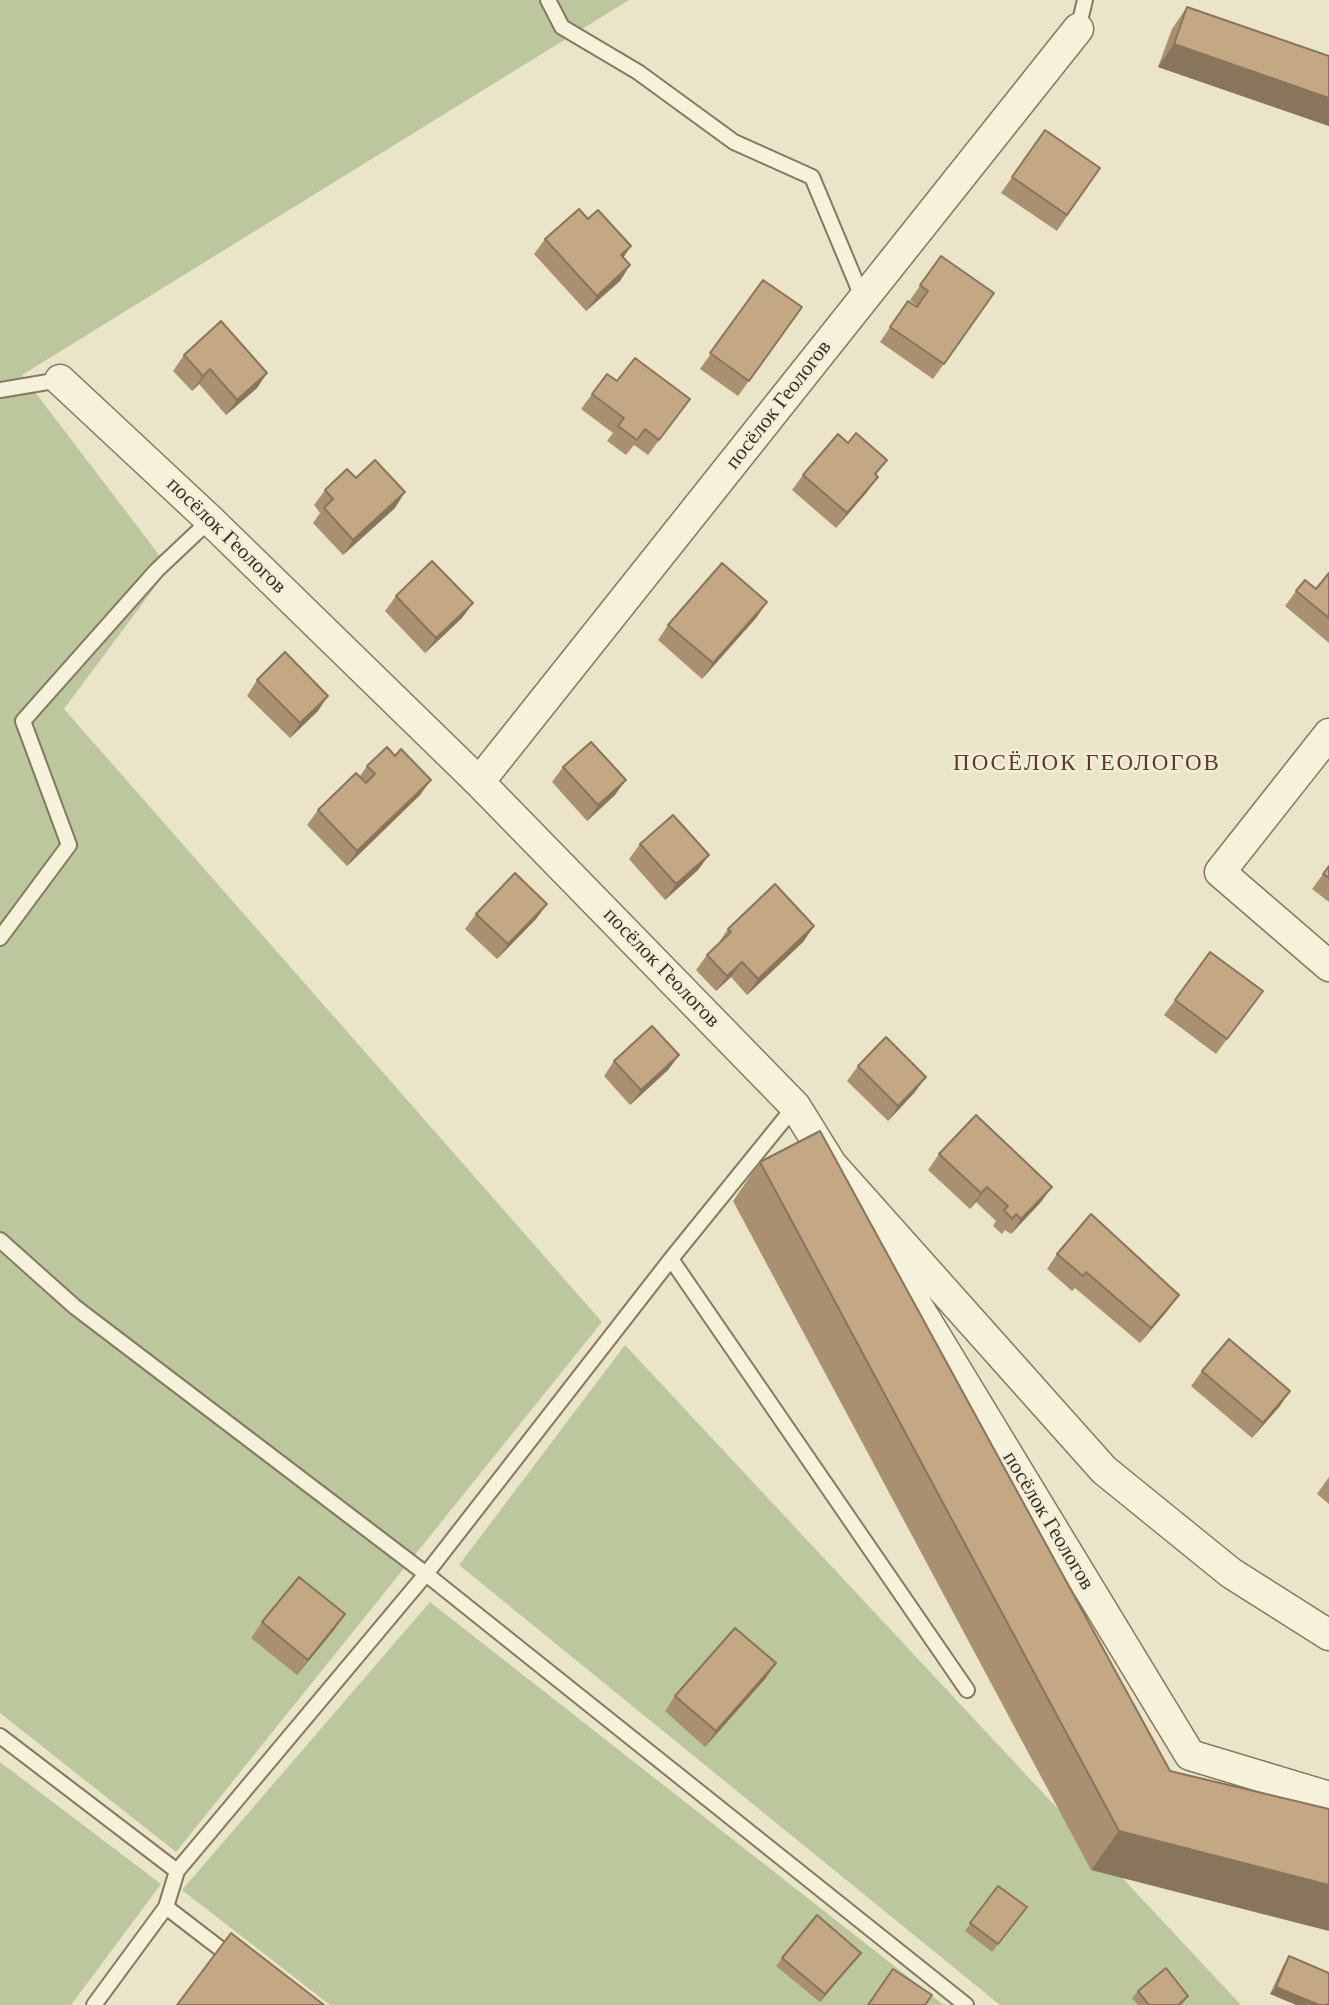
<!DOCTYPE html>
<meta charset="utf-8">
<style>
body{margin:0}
canvas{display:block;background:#eae5c9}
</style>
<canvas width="1329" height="2005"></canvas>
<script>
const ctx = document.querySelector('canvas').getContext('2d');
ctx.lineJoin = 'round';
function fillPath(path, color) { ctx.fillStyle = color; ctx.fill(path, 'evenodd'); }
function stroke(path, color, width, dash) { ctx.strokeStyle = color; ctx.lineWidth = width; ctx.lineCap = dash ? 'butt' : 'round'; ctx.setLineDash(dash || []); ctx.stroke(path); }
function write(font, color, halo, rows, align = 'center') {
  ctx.font = font + ' "Times New Roman",serif'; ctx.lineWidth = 5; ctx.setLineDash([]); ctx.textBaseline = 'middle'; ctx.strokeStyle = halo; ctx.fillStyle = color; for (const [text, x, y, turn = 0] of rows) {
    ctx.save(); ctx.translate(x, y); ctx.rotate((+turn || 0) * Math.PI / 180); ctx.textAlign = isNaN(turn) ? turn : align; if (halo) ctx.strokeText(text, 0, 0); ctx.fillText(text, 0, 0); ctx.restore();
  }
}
const green = new Path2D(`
 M 0,0 L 629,0 L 22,375 L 169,568 L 64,709 L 602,1322 L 176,1852 L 0,1713 Z
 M 625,1345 L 1241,2005 L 1000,2005 L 459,1565 Z
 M 430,1602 L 944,2005 L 330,2005 L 182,1890 Z
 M 0,1762 L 161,1884 L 71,2005 L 0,2005 Z`);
const service = new Path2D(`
 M 548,0 L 562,27 L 638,72 L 734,142 L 812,177 L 863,299
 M 1078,29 L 1085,0
 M 0,390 L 60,380
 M 0,938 L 69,845 L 23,721 L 157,570 L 210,520
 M 0,1240 L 75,1307 L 426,1574 L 966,2005
 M 671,1259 L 967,1690
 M 0,1736 L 177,1871
 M 166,1907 L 177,1871 L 426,1574 L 671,1259 L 795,1106
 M 94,2005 L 166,1907 L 235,1960`);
const minor = new Path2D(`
 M 60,380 L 210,520 L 479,782 L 795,1106 L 831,1164 L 1104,1470 L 1231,1573 L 1329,1635
 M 1329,734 L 1220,872 L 1329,966
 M 479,782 L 1078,29
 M 873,1233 L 1190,1755 L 1329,1797`);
const wall = new Path2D(`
 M 1187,7 L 1329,56 L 1329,126 L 1158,67 L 1172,29 Z
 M 1045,130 L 1100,168 L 1057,231 L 1001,193 Z
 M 588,219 L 631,246 L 623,257 L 630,265 L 620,281 L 586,311 L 534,254 L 545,239 Z
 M 941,256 L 994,293 L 933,379 L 880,342 L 908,301 L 917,307 L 917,306 L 910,300 Z
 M 763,280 L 802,307 L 738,396 L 700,369 Z
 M 184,355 L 267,373 L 257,388 L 226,415 L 199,384 L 192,391 L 173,371 Z
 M 617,381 L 690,399 L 648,455 L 634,445 L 626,455 L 607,441 L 613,433 L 581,409 L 592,394 Z
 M 848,443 L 876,475 L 867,492 L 836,528 L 792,490 L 803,475 Z
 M 356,478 L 395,508 L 343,555 L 313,523 L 320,513 L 314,505 L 325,490 Z
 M 1329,573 L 1329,643 L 1285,606 L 1296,591 L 1316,589 Z
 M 396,596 L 473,603 L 462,618 L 425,653 L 385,611 Z
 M 767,602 L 756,618 L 702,679 L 658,640 L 668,625 Z
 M 257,680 L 318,711 L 290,738 L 247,696 Z
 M 367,766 L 420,795 L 347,866 L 307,825 L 318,810 L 360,776 Z
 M 563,767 L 615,795 L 587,821 L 552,782 Z
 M 640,844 L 709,855 L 698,870 L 665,900 L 629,859 Z
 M 1329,866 L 1329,902 L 1312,889 Z
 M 547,904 L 536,919 L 497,959 L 465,929 L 476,914 Z
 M 814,926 L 803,942 L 747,995 L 731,977 L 716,991 L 696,970 L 707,955 L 718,944 L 728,929 Z
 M 1263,991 L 1216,1054 L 1164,1015 L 1175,1000 Z
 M 679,1055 L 668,1070 L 630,1105 L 604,1076 L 614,1061 Z
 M 858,1066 L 915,1092 L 888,1121 L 847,1081 Z
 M 939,1154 L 1041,1202 L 1011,1234 L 1005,1230 L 1002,1234 L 993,1226 L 996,1221 L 976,1202 L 970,1209 L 928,1170 Z
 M 760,1162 L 1170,1771 L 1091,1870 L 733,1201 Z
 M 1057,1254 L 1168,1310 L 1140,1343 L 1075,1288 L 1072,1291 L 1047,1269 Z
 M 1202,1371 L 1280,1406 L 1252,1438 L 1191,1386 Z
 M 1329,1477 L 1329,1504 L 1317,1494 Z
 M 262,1622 L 334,1630 L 297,1675 L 251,1638 Z
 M 776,1663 L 765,1679 L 705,1747 L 665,1711 L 675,1696 Z
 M 998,1886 L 1027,1907 L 992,1952 L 965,1931 Z
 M 861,1953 L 820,2002 L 776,1966 L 782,1958 Z
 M 1289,1956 L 1328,2005 L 1270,1994 L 1284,1964 Z
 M 1138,1991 L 1188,1996 L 1182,2005 L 1138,2005 L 1132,1998 Z`);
const shadedWall = new Path2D(`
 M 1174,44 L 1329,98 L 1329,126 L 1158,67 Z
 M 631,246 L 621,261 L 621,255 Z
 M 630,265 L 620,281 L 586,311 L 597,296 Z
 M 210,369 L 199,384 L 192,391 L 203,376 Z
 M 267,373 L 257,388 L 226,415 L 237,400 Z
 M 878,477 L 867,492 L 836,528 L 847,513 Z
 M 405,492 L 395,508 L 343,555 L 353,540 Z
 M 767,602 L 756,618 L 702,679 L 713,663 Z
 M 473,603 L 462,618 L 425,653 L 436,638 Z
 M 328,696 L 318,711 L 290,738 L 300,723 Z
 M 431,780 L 420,795 L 347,866 L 357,851 Z
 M 626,780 L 615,795 L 587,821 L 598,805 Z
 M 709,855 L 698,870 L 665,900 L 676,884 Z
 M 547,904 L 536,919 L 497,959 L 508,944 Z
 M 814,926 L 803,942 L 747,995 L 758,979 Z
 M 742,962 L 731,977 L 716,991 L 727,976 Z
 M 679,1055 L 668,1070 L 630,1105 L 641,1090 Z
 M 926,1077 L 915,1092 L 888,1121 L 898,1106 Z
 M 987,1187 L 976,1202 L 970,1209 L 981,1193 Z
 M 1052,1187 L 1041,1202 L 1011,1234 L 1021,1219 Z
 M 1179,1295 L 1168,1310 L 1140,1343 L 1151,1328 Z
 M 1290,1391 L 1280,1406 L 1252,1438 L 1263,1423 Z
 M 345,1614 L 334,1630 L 297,1675 L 308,1660 Z
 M 776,1663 L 765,1679 L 705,1747 L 716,1731 Z
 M 1119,1831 L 1329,1885 L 1329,1931 L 1091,1870 Z
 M 861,1953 L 855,1960 L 820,2002 L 825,1994 Z
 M 1276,1987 L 1319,2005 L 1296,2005 L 1270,1994 Z`);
const building = new Path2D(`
 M 1187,7 L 1329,56 L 1329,98 L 1174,44 Z
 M 1045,130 L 1100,168 L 1067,215 L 1012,177 Z
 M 579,209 L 588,219 L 598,210 L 631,246 L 621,255 L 630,265 L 597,296 L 545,239 Z
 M 941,256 L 994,293 L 944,364 L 890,327 L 908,301 L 917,307 L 928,291 L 920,285 Z
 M 763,280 L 802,307 L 749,381 L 710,353 Z
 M 221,321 L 267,373 L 237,400 L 210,369 L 203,376 L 184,355 Z
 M 635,358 L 690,399 L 659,440 L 645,429 L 637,440 L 618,426 L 624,418 L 592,394 L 607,374 L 617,381 Z
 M 856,433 L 887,460 L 875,474 L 878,477 L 847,513 L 803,475 L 838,434 L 848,443 Z
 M 375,460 L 405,492 L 353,540 L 324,508 L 333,499 L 325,490 L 347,469 L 356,478 Z
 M 432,561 L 473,603 L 436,638 L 396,596 Z
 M 722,563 L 767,602 L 713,663 L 668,625 Z
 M 1329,573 L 1329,618 L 1296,591 L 1305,580 L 1316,589 Z
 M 285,652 L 328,696 L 300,723 L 257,680 Z
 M 591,742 L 626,780 L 598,805 L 563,767 Z
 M 387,747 L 395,756 L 401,749 L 431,780 L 357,851 L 318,810 L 356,773 L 366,783 L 375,774 L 367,766 Z
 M 673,815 L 709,855 L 676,884 L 640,844 Z
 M 1329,866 L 1329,878 L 1323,874 Z
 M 515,873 L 547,904 L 508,944 L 476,914 Z
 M 775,884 L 814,926 L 758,979 L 742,962 L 727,976 L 707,955 L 731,932 L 728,929 Z
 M 1210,952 L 1263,991 L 1227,1039 L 1175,1000 Z
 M 652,1026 L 679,1055 L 641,1090 L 614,1061 Z
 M 886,1037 L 926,1077 L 898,1106 L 858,1066 Z
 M 976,1115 L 1052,1187 L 1021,1219 L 1016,1214 L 1012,1219 L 1004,1210 L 1008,1206 L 987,1187 L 981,1193 L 939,1154 Z
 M 820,1131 L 1170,1771 L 1329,1809 L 1329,1885 L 1119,1831 L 760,1162 Z
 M 1091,1214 L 1179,1295 L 1151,1328 L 1086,1272 L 1083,1276 L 1057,1254 Z
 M 1229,1339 L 1290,1391 L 1263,1423 L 1202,1371 Z
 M 299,1577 L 345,1614 L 308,1660 L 262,1622 Z
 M 735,1628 L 776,1663 L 716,1731 L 675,1696 Z
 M 998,1886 L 1027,1907 L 998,1944 L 970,1923 Z
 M 817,1915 L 861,1953 L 825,1994 L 782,1958 Z
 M 231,1933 L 324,2005 L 177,2005 Z
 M 1289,1956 L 1329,1973 L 1329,2002 L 1328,2005 L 1319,2005 L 1276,1987 Z
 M 1166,1968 L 1188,1996 L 1178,2005 L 1149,2005 L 1138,1991 Z
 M 893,1969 L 932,1995 L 925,2005 L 868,2005 Z`);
const streetNames = [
 ["посёлок Геологов",779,405,-52],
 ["посёлок Геологов",226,536,44],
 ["посёлок Геологов",661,968,46],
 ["посёлок Геологов",1048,1521,59]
];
const neighbourhoodNames = [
 ["ПОСЁЛОК ГЕОЛОГОВ",1087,764]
];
fillPath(green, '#bcc79e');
stroke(service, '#84785f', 18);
stroke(minor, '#84785f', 33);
stroke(service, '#f6f1db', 14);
stroke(minor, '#f6f1db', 30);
fillPath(wall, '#a99071');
fillPath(shadedWall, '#89755c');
fillPath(building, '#c4a783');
stroke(building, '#89755c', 2);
write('21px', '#362f21', '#f2eed8', streetNames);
ctx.letterSpacing = '2px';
write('23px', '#5f3925', '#f2eed8', neighbourhoodNames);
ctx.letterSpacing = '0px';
</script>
